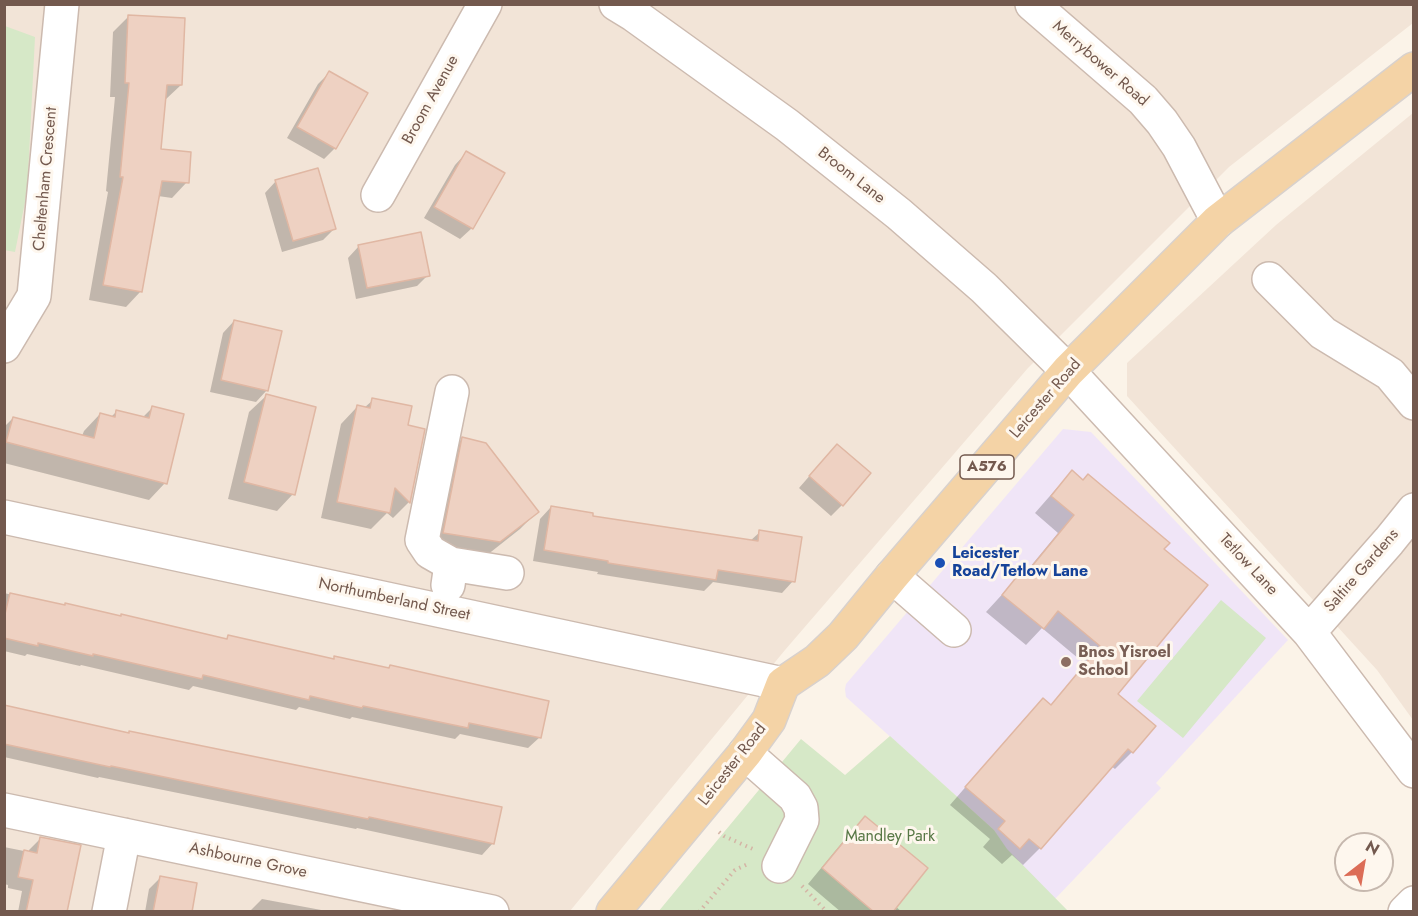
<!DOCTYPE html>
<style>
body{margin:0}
#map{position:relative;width:1418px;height:916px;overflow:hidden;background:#fbf3e8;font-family:Jost,sans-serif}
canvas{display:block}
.frame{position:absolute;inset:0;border:6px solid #73594e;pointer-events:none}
.north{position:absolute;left:1334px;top:832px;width:60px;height:60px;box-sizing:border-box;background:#fef7ee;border:2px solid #c6b8ae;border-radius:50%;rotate:31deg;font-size:16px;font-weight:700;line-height:24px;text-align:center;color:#73594e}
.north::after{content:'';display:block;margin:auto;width:21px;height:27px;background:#dc6d57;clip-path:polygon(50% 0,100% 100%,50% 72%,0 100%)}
</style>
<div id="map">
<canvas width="1418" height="916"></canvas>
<div class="frame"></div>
<div class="north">N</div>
</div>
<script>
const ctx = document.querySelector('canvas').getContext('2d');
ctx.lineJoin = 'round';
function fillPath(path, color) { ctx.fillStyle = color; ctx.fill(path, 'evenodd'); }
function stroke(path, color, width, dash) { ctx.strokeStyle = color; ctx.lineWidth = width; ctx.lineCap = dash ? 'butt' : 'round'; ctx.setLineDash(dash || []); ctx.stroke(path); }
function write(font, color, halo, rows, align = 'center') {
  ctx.font = font + ' Jost,sans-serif'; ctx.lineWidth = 6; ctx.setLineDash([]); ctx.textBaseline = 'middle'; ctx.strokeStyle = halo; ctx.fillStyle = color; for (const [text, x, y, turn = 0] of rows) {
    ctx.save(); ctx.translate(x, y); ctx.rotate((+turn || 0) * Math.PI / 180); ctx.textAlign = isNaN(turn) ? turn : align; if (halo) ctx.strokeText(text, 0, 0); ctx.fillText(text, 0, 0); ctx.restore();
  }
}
const residential = new Path2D(`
 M 5,5 L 1413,5 L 1413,23 L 1229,167 L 1028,368 L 785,650 L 570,911 L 5,912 Z
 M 1413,113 L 1413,720 L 1377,670 L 1127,396 L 1127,363 L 1276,225 Z`);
const education = new Path2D(`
 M 1063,429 L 1091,432 L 1288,640 L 1156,783 L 1161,788 L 1055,899 L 1006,849 L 994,830 L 846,697 L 845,689 L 846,684 Z`);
const green = new Path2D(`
 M 5,26 L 35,37 L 28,176 L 25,202 L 15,252 L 4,250 Z
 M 1221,600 L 1266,638 L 1183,738 L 1137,701 Z
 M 890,736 L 994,830 L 1007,849 L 1068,911 L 658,912 L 801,739 L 845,775 Z`);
const shadow = new Path2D(`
 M 128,17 L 181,85 L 165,100 L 160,151 L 187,182 L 172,198 L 158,196 L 141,291 L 126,307 L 89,300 L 108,192 L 106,191 L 115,97 L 110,97 L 113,32 Z
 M 329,73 L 335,148 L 324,159 L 287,138 L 318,84 Z
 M 466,153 L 472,228 L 460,239 L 424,218 L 455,165 Z
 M 276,181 L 334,229 L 323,240 L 282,252 L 265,193 Z
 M 359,246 L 428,275 L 417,286 L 356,299 L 348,258 Z
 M 234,321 L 267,390 L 256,402 L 210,392 L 223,333 Z
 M 266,396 L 293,494 L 277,511 L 228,499 L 249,412 Z
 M 373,400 L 406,426 L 424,430 L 409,502 L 393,518 L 387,513 L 371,529 L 321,518 L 341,424 L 357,407 L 364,408 Z
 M 152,408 L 165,483 L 149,500 L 4,463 L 4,427 L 13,418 L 82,436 L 84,431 L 100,414 L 111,417 L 117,411 L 142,418 Z
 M 462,439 L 537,512 L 520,529 L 482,559 L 427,549 L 446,456 Z
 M 826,457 L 842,505 L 831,516 L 799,488 Z
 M 1072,472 L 1162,550 L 1116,694 L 1154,726 L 1132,752 L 1115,769 L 1111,766 L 1040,848 L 1023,865 L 1012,855 L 1002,864 L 983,847 L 990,839 L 950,805 L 1026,717 L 1043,700 L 1050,706 L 1085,664 L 1042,628 L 1026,645 L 986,612 L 1019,576 L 1021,578 L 1058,533 L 1035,513 L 1056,489 Z
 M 551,507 L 591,517 L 750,541 L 760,532 L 793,581 L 782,593 L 713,582 L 704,591 L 597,574 L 598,572 L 533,561 L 540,519 Z
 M 4,593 L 64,607 L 225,640 L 228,637 L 332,660 L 335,658 L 540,737 L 528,748 L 460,734 L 455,739 L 352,717 L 350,719 L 299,707 L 296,710 L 193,686 L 189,690 L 81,665 L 80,666 L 27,654 L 25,656 L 4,651 Z
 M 4,707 L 50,718 L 493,843 L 482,855 L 357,828 L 356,829 L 99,777 L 98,778 L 4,757 Z
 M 865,818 L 895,906 L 902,912 L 872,912 L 870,910 L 869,912 L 841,912 L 808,884 L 850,833 Z
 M 41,838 L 66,912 L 18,912 L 22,891 L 8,888 L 8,885 L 4,884 L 4,847 L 29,852 L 29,850 Z
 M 160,878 L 190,912 L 145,912 L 149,889 Z
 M 262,899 L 332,912 L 249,912 Z`);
const building = new Path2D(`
 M 128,15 L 185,18 L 182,85 L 167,85 L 161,149 L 191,152 L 189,183 L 162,181 L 142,292 L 103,285 L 123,177 L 120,177 L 129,83 L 125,83 Z
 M 329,71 L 368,93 L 336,149 L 297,127 Z
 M 466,151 L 505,173 L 473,229 L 434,207 Z
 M 318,168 L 336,229 L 293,241 L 275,180 Z
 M 421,232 L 430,276 L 367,288 L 358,245 Z
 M 234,320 L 282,331 L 268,391 L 221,380 Z
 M 266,394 L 316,407 L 295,495 L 244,482 Z
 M 372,398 L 412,406 L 408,425 L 425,429 L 410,503 L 395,488 L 390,513 L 337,502 L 357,405 L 370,408 Z
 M 152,406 L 184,414 L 167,484 L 6,442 L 13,417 L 94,438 L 100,413 L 115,417 L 116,410 L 149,418 Z
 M 462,437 L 486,443 L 539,512 L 500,542 L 443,533 Z
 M 837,444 L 871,473 L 843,506 L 809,476 Z
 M 1072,470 L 1083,480 L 1088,474 L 1170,543 L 1164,549 L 1208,585 L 1118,694 L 1156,726 L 1133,753 L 1128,749 L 1041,849 L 1029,839 L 1020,849 L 998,829 L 1005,821 L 965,787 L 1043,698 L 1051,705 L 1100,646 L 1058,611 L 1044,629 L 1002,595 L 1019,574 L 1023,577 L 1074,515 L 1051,496 Z
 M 551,506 L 593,513 L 593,516 L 758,541 L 759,530 L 802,537 L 795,582 L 718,570 L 716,580 L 608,563 L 608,561 L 544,550 Z
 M 10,593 L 65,605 L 65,603 L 121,616 L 121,614 L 227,639 L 228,635 L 334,659 L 334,656 L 389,668 L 390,665 L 549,701 L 541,738 L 469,723 L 468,728 L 363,706 L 362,708 L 310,696 L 309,700 L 203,675 L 202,679 L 93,654 L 93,656 L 38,643 L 38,646 L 4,638 L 4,618 Z
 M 4,705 L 129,733 L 129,731 L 502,807 L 494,844 L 369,817 L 368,819 L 111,766 L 110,767 L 4,744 Z
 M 865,816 L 928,868 L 893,912 L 874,912 L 822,868 Z
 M 40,837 L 81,845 L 67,912 L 26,912 L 33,880 L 18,877 L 24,850 L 37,853 Z
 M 160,876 L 197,883 L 192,912 L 153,912 Z`);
const path = new Path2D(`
 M 719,832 L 724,836 L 755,850
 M 802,886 L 827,912
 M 699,912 L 735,870 L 750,863`);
const minor = new Path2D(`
 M 616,4 L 634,15 L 787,125 L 899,214 L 984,288 L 1068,371 L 1309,632 L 1414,771
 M 1032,4 L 1143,100 L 1162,122 L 1179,147 L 1218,221
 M 378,195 L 485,4
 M 1269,279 L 1323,333 L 1390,374 L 1414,403
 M 4,346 L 34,296 L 62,4
 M 4,517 L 783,684
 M 451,564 L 430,552 L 422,540 L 452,392
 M 892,576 L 954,630
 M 448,585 L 451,564 L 507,573
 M 1309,632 L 1389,541 L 1414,510
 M 745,753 L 795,797 L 801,808 L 802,820 L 779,866
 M 4,810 L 492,912
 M 109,912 L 124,835
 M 1405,912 L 1414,903`);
const major = new Path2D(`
 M 613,912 L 745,753 L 769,720 L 783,684 L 817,661 L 843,636 L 892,576 L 1068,371 L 1218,221 L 1414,69`);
const markers = [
 [940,563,6,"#1a4fb4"],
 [1066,662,6,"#8d6e63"]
];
const shields = [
 [987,467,54]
];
const shieldNames = [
 ["A576",987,467]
];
const streetNames = [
 ["Merrybower Road",1100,64,41],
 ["Broom Avenue",431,100,-61],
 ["Broom Lane",851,176,38],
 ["Cheltenham Crescent",46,179,-85],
 ["Leicester Road",1046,399,-49],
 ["Tetlow Lane",1248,565,47],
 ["Saltire Gardens",1362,571,-49],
 ["Northumberland Street",394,600,12],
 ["Leicester Road",733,765,-52],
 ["Ashbourne Grove",248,861,12]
];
const transitNames = [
 ["Leicester",952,554],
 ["Road/Tetlow Lane",952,572]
];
const educationNames = [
 ["Bnos Yisroel",1078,653],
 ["School",1078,671]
];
const parkNames = [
 ["Mandley Park",890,837]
];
fillPath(residential, '#f2e4d7');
fillPath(education, '#f0e5f7');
fillPath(green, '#d6e8c7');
fillPath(shadow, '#0003');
fillPath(building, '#eed1c2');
stroke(building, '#e0b7a3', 1.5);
stroke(minor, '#ccbaaf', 36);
stroke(major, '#d8d1cd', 36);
stroke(path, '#d4b4a5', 4, [1.5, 4.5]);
stroke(minor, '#fff', 33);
stroke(major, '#f4d3a6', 33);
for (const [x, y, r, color] of markers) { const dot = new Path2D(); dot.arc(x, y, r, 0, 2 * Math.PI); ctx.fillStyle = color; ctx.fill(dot); stroke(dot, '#fef7ee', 2); }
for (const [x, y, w] of shields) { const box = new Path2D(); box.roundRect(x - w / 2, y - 12, w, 24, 4.5); ctx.fillStyle = '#fef7ee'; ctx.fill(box); stroke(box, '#73594e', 1.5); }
write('bold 15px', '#73594e', null, shieldNames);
write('16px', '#73594e', '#fef7ee', streetNames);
write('bold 16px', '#164399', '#fef7ee', transitNames, 'left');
write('bold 16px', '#785e54', '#fef7ee', educationNames, 'left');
write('16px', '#587846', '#fef7ee', parkNames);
</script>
